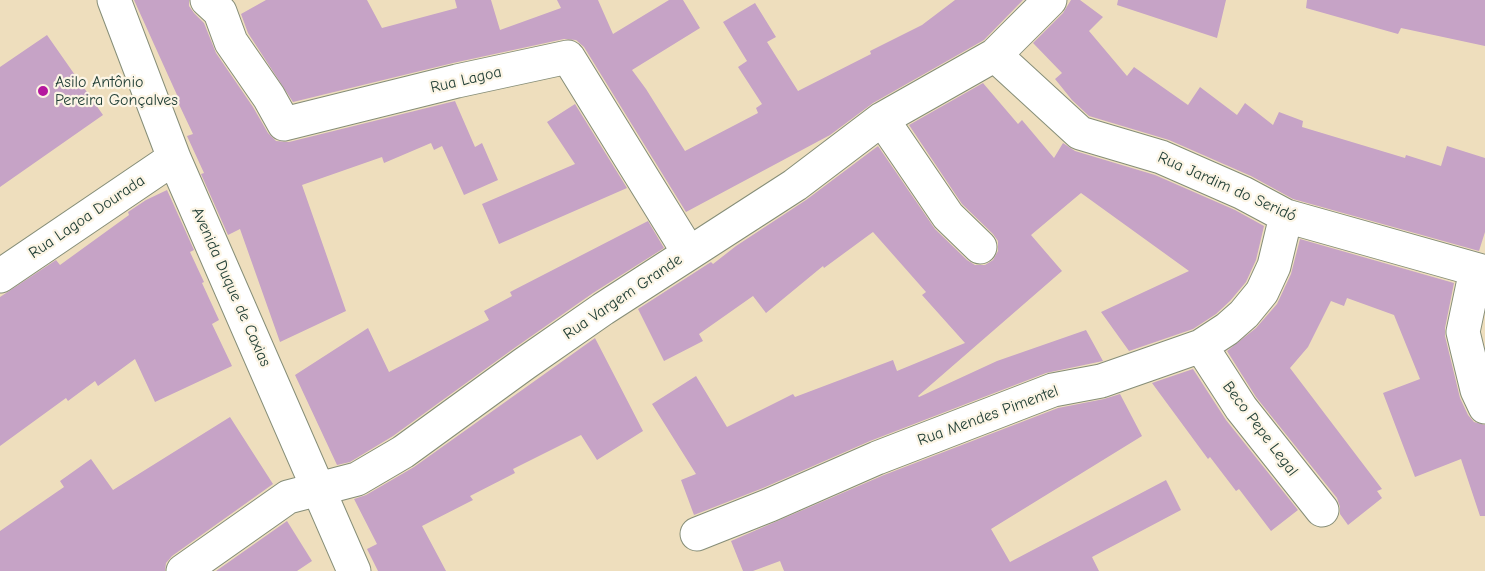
<!DOCTYPE html>
<meta charset="utf-8">
<style>
body{margin:0}
canvas{display:block;background:#eedebd}
</style>
<canvas width="1485" height="571"></canvas>
<script>
const ctx = document.querySelector('canvas').getContext('2d');
ctx.lineJoin = 'round';
function fillPath(path, color) { ctx.fillStyle = color; ctx.fill(path, 'evenodd'); }
function stroke(path, color, width, dash) { ctx.strokeStyle = color; ctx.lineWidth = width; ctx.lineCap = dash ? 'butt' : 'round'; ctx.setLineDash(dash || []); ctx.stroke(path); }
function write(font, color, halo, rows, align = 'center') {
  ctx.font = font + ' "Comic Neue",sans-serif'; ctx.lineWidth = 4.5; ctx.setLineDash([]); ctx.textBaseline = 'middle'; ctx.strokeStyle = halo; ctx.fillStyle = color; for (const [text, x, y, turn = 0] of rows) {
    ctx.save(); ctx.translate(x, y); ctx.rotate((+turn || 0) * Math.PI / 180); ctx.textAlign = isNaN(turn) ? turn : align; if (halo) ctx.strokeText(text, 0, 0); ctx.fillText(text, 0, 0); ctx.restore();
  }
}
const building = new Path2D(`
 M 134,0 L 189,0 L 189,6 L 194,13 L 204,23 L 216,53 L 253,107 L 268,133 L 276,141 L 289,142 L 455,101 L 475,147 L 482,143 L 498,180 L 464,195 L 442,146 L 434,150 L 431,143 L 384,163 L 382,157 L 302,185 L 346,311 L 280,342 L 240,229 L 228,235 L 201,174 L 204,173 L 187,136 L 193,134 L 175,96 L 177,95 Z
 M 266,0 L 367,0 L 382,28 L 457,8 L 455,0 L 491,0 L 500,30 L 561,8 L 557,0 L 598,0 L 613,34 L 669,0 L 683,0 L 700,28 L 632,70 L 646,89 L 685,151 L 758,113 L 756,108 L 762,104 L 738,67 L 747,61 L 723,22 L 755,3 L 776,37 L 767,42 L 798,91 L 871,54 L 870,51 L 922,25 L 955,0 L 1023,0 L 984,40 L 873,103 L 830,135 L 686,212 L 584,47 L 576,40 L 564,39 L 453,63 L 293,102 L 248,33 L 241,14 Z
 M 1071,0 L 1080,0 L 1103,17 L 1089,31 L 1127,76 L 1134,67 L 1188,105 L 1200,87 L 1237,115 L 1245,103 L 1273,125 L 1279,112 L 1303,121 L 1302,127 L 1405,158 L 1406,155 L 1441,166 L 1447,146 L 1485,158 L 1485,232 L 1479,251 L 1293,199 L 1251,176 L 1169,140 L 1089,116 L 1072,100 L 1055,79 L 1062,73 L 1033,43 L 1063,13 Z
 M 1118,0 L 1226,0 L 1217,38 L 1117,5 Z
 M 1307,0 L 1485,0 L 1485,46 L 1401,28 L 1398,34 L 1306,8 Z
 M 47,35 L 103,115 L 0,187 L 0,67 Z
 M 983,83 L 1018,124 L 1022,120 L 1054,158 L 1063,143 L 1075,151 L 1155,175 L 1235,210 L 1264,226 L 1256,260 L 1246,282 L 1230,301 L 1216,314 L 1193,329 L 1129,351 L 1101,312 L 1189,271 L 1081,193 L 1031,235 L 1062,271 L 918,396 L 919,397 L 997,361 L 1086,330 L 1103,361 L 1046,373 L 870,441 L 763,488 L 694,515 L 681,480 L 696,474 L 652,404 L 696,376 L 727,427 L 793,394 L 795,397 L 893,360 L 897,371 L 965,343 L 922,295 L 926,292 L 873,232 L 824,268 L 823,266 L 766,313 L 753,296 L 699,334 L 703,341 L 664,361 L 638,309 L 711,262 L 713,264 L 736,246 L 806,200 L 878,146 L 935,229 L 967,260 L 975,265 L 985,265 L 993,260 L 998,251 L 998,241 L 993,234 L 962,204 L 909,125 Z
 M 575,104 L 627,188 L 499,244 L 482,204 L 575,164 L 547,122 Z
 M 167,190 L 194,250 L 190,252 L 204,282 L 202,283 L 219,320 L 212,324 L 232,366 L 155,402 L 135,359 L 98,386 L 95,381 L 68,401 L 66,398 L 0,446 L 0,297 L 56,260 L 60,265 L 129,215 L 128,212 L 146,200 Z
 M 648,221 L 664,248 L 593,293 L 513,349 L 393,436 L 350,462 L 337,465 L 295,375 L 368,328 L 389,372 L 489,320 L 484,311 L 512,296 L 510,292 Z
 M 1300,239 L 1454,283 L 1445,328 L 1445,336 L 1460,398 L 1468,415 L 1474,422 L 1485,425 L 1485,516 L 1480,516 L 1461,459 L 1415,477 L 1383,393 L 1420,379 L 1394,315 L 1347,298 L 1344,306 L 1331,301 L 1308,347 L 1290,368 L 1382,489 L 1377,491 L 1382,498 L 1348,525 L 1340,514 L 1340,507 L 1337,498 L 1256,397 L 1227,351 L 1256,328 L 1277,304 L 1291,274 Z
 M 595,338 L 643,431 L 597,460 L 581,435 L 513,469 L 515,473 L 470,496 L 473,500 L 422,526 L 446,571 L 378,571 L 367,549 L 377,544 L 354,499 L 366,495 L 414,467 Z
 M 1193,369 L 1226,420 L 1298,510 L 1271,531 L 1239,489 L 1236,491 L 1210,457 L 1208,459 L 1152,383 Z
 M 1120,394 L 1142,436 L 991,529 L 1010,562 L 1166,480 L 1181,510 L 1092,557 L 1099,571 L 784,571 L 780,561 L 753,571 L 743,571 L 731,541 L 884,475 L 1058,408 L 1104,399 Z
 M 230,417 L 273,484 L 172,556 L 166,563 L 165,571 L 0,571 L 0,531 L 64,487 L 60,481 L 91,459 L 113,490 Z
 M 287,521 L 312,561 L 297,571 L 216,571 Z`);
const minor = new Path2D(`
 M 114,0 L 174,158 L 354,571
 M 207,0 L 220,12 L 231,42 L 269,97 L 284,124 L 457,81 L 568,57 L 689,253
 M 995,55 L 1080,133 L 1161,157 L 1243,193 L 1286,216 L 1485,272
 M 882,119 L 948,216 L 980,247
 M 1476,270 L 1463,332 L 1477,390 L 1485,407
 M 0,276 L 174,158
 M 1201,346 L 1241,408 L 1322,510
 M 697,534 L 770,505 L 877,458 L 1053,390 L 1101,381 L 1201,346 L 1227,329 L 1244,314 L 1262,292 L 1274,266 L 1286,216
 M 183,571 L 288,497 L 357,479 L 403,452 L 524,364 L 603,309 L 795,185 L 882,119 L 995,55 L 1050,0`);
const markers = [
 [43,91,6,"#b5179e"]
];
const streetNames = [
 ["Rua Lagoa",466,80,-13],
 ["Rua Jardim do Seridó",1227,187,24],
 ["Rua Lagoa Dourada",87,217,-34],
 ["Avenida Duque de Caxias",231,287,66],
 ["Rua Vargem Grande",623,297,-34],
 ["Rua Mendes Pimentel",988,416,-20],
 ["Beco Pepe Legal",1260,429,53]
];
const poiNames = [
 ["Asilo Antônio",55,82],
 ["Pereira Gonçalves",55,100]
];
fillPath(building, '#c6a3c6');
stroke(minor, '#868e78', 35);
stroke(minor, '#fff', 33);
for (const [x, y, r, color] of markers) { const dot = new Path2D(); dot.arc(x, y, r, 0, 2 * Math.PI); ctx.fillStyle = color; ctx.fill(dot); stroke(dot, '#fcf5e5', 2); }
write('16px', '#1f3d34', '#fcf5e5', streetNames);
write('16px', '#1f3d34', '#fcf5e5', poiNames, 'left');
</script>
